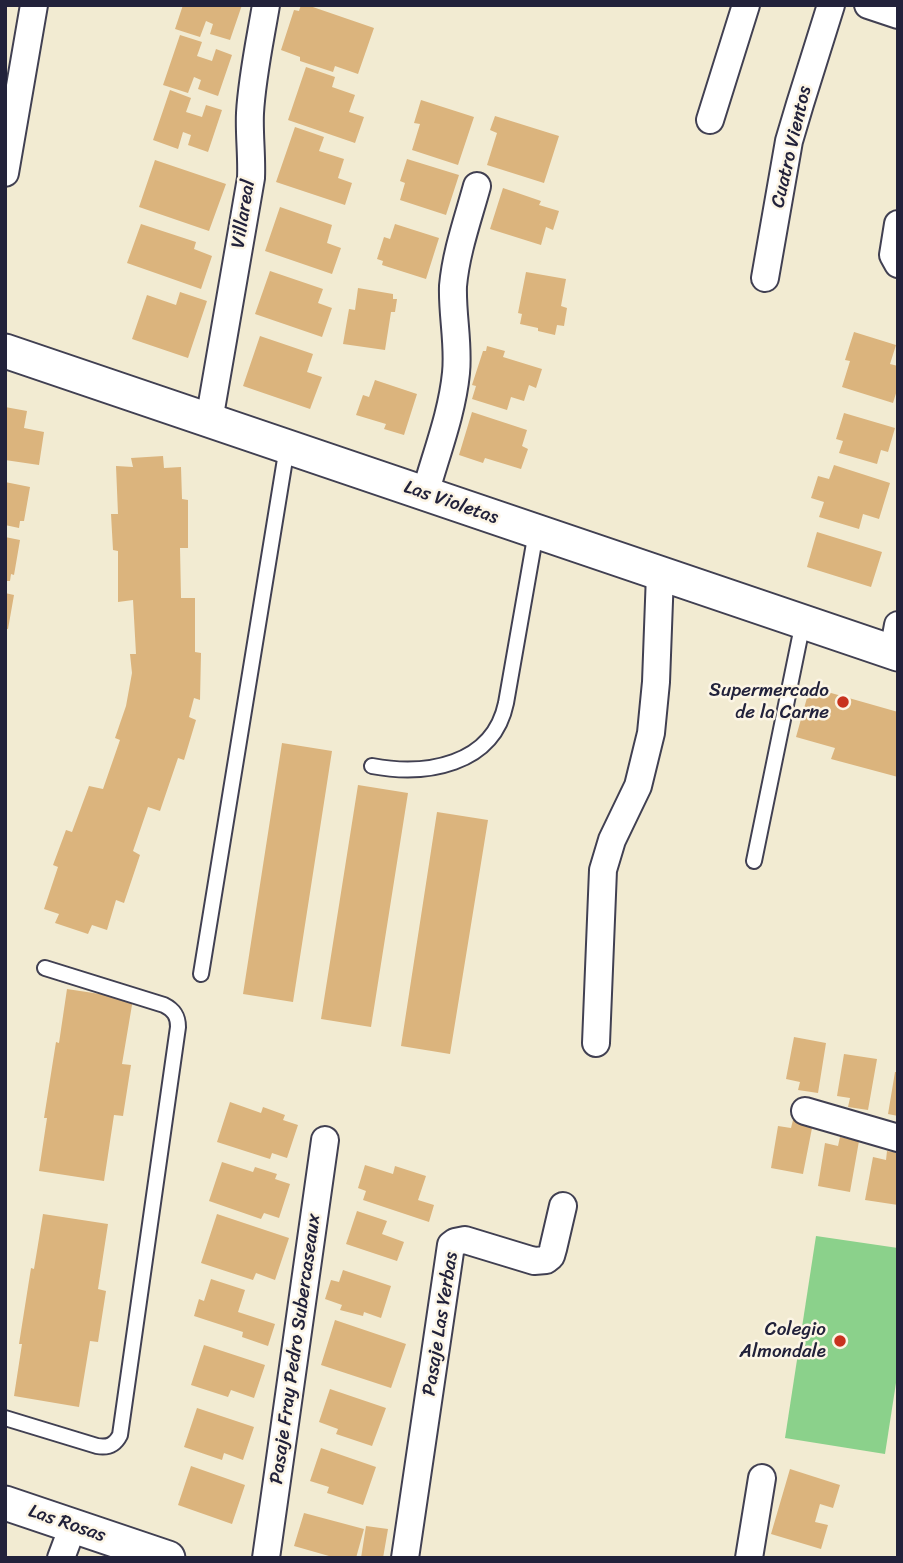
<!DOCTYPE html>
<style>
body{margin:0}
#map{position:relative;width:903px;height:1563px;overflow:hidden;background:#f2ebd2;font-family:Sriracha,sans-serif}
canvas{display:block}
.frame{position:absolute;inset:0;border:7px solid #22223b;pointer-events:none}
</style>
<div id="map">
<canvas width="903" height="1563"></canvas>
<div class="frame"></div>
</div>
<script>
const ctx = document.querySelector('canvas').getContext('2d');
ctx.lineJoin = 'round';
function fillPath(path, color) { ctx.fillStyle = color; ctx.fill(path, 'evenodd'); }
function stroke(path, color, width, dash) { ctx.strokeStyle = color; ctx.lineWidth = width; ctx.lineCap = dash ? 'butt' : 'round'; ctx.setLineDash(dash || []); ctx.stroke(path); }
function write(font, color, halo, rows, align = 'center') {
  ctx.font = font + ' Sriracha,sans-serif'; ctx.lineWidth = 5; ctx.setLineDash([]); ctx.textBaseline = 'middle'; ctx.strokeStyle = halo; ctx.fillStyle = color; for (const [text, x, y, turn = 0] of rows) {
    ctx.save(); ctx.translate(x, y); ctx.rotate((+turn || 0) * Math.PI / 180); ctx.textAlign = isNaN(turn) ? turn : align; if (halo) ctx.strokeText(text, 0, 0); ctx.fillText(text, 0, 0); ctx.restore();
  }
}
const green = new Path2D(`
 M 816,1236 L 898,1248 L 898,1370 L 885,1454 L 785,1438 Z`);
const building = new Path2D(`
 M 183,5 L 224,6 L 242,5 L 230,40 L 210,34 L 213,24 L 206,21 L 200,37 L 175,29 Z
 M 301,5 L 307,5 L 374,28 L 358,74 L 335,66 L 333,72 L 300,61 L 300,57 L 281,50 L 294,10 L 299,11 Z
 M 180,35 L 202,42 L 197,56 L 212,61 L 216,49 L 232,55 L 218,96 L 198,89 L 201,80 L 194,77 L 188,93 L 163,85 Z
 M 306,67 L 335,77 L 332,87 L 355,95 L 349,112 L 364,117 L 355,143 L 288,120 Z
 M 170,90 L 191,98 L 186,112 L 202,117 L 206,105 L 222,110 L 208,152 L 188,145 L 191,135 L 183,132 L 178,149 L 153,140 Z
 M 421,100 L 474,117 L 458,165 L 412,150 L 420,124 L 414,123 Z
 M 495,116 L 559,136 L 544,183 L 487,165 L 497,133 L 490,130 Z
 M 295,127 L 324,137 L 319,151 L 344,159 L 338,178 L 352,183 L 345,205 L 276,182 Z
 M 407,159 L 459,175 L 446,215 L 400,200 L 405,183 L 400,181 Z
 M 155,160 L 226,184 L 209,231 L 139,207 Z
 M 503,188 L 541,201 L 539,205 L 559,211 L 553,230 L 546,227 L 541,245 L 490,229 Z
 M 280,207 L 332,225 L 327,243 L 341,248 L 332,274 L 265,251 Z
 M 141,224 L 196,242 L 194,249 L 212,256 L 201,289 L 127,263 Z
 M 395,224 L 439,238 L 426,279 L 382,265 L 383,261 L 377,259 L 384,237 L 390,239 Z
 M 270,271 L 323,289 L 318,303 L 332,308 L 322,337 L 255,314 Z
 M 526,272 L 566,279 L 561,306 L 567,308 L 564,326 L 557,325 L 555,335 L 538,331 L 538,328 L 520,324 L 522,314 L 518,313 Z
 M 358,288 L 393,294 L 393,299 L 397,299 L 395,312 L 391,312 L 385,350 L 343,344 L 349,309 L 355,310 Z
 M 180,292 L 207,301 L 188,358 L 132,339 L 147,295 L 176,305 Z
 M 854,332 L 896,345 L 890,364 L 898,366 L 898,387 L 893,403 L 842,387 L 850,361 L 845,360 Z
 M 260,336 L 313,354 L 307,372 L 322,377 L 310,409 L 243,386 Z
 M 487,346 L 505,351 L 503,357 L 542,369 L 536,388 L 529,385 L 524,401 L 511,397 L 507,410 L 472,399 L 476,386 L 472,385 L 483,351 L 486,351 Z
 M 375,380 L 417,394 L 404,435 L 384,429 L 386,424 L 356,415 L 363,395 L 369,397 Z
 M 5,407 L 27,411 L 24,428 L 44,432 L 39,465 L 5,460 Z
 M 472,412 L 527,430 L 522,446 L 528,449 L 521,469 L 485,458 L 483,463 L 459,455 Z
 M 844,413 L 895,428 L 888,452 L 881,450 L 877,464 L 839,453 L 843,441 L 836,439 Z
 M 163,456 L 164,468 L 181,467 L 182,499 L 188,500 L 188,548 L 180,548 L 181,598 L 195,598 L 195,652 L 201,653 L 200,700 L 194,698 L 189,717 L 196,720 L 184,760 L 178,758 L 160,811 L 148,807 L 133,851 L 140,855 L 124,903 L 116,900 L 107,930 L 92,925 L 88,934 L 55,923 L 59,914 L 44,909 L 58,867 L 53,865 L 66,830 L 72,832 L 89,786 L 103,789 L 120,740 L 115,738 L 126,706 L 132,673 L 130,654 L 136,654 L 133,600 L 118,602 L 118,551 L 113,550 L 111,514 L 118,514 L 116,466 L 133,467 L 131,458 Z
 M 834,465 L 890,483 L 879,519 L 863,514 L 859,529 L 819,517 L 824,502 L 811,498 L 818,476 L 829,479 Z
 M 5,482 L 30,487 L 24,521 L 20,521 L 19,528 L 5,525 Z
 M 817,532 L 882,552 L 871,587 L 807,567 Z
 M 5,537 L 20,540 L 14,575 L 11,574 L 10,581 L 5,581 Z
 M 5,593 L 14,595 L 8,629 L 5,629 Z
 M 810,687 L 898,712 L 898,777 L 831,759 L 835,748 L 796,737 Z
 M 282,743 L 332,751 L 293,1002 L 243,994 Z
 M 358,785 L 408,793 L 371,1027 L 321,1019 Z
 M 437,812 L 488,820 L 450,1054 L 401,1046 Z
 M 67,989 L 133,999 L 122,1064 L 131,1065 L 123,1116 L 114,1115 L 104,1181 L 39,1171 L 47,1118 L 44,1118 L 56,1042 L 59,1043 Z
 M 794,1037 L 826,1043 L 818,1093 L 798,1090 L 800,1082 L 786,1079 Z
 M 844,1054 L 877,1059 L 868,1110 L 848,1107 L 850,1098 L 837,1096 Z
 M 895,1072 L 898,1072 L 898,1116 L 888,1114 Z
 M 230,1102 L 261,1113 L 263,1107 L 285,1115 L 283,1120 L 298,1125 L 287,1158 L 272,1153 L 270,1159 L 217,1142 Z
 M 793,1120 L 813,1123 L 803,1174 L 771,1168 L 778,1126 L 791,1128 Z
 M 840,1137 L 859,1141 L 850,1192 L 818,1186 L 825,1143 L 838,1146 Z
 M 887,1151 L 898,1153 L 898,1205 L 865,1200 L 873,1157 L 886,1160 Z
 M 222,1162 L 253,1172 L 255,1167 L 277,1174 L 275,1179 L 290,1184 L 279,1218 L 264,1213 L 261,1219 L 209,1201 Z
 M 365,1165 L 393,1174 L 395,1166 L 426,1176 L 418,1200 L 434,1205 L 429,1222 L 363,1200 L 366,1191 L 358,1188 Z
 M 357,1211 L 387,1221 L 382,1234 L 404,1242 L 397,1261 L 346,1244 Z
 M 43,1214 L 108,1224 L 98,1289 L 106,1291 L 98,1342 L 90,1341 L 79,1407 L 14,1396 L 22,1344 L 19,1344 L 31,1268 L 34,1269 Z
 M 217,1214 L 289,1238 L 275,1280 L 256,1273 L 253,1280 L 201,1263 Z
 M 343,1270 L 391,1286 L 381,1318 L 364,1312 L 363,1316 L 340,1310 L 342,1305 L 325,1299 L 331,1280 L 339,1282 Z
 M 211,1279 L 245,1290 L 238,1312 L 275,1324 L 268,1346 L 242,1337 L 243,1332 L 194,1316 L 199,1299 L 204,1301 Z
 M 335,1320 L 406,1344 L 391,1388 L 321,1365 Z
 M 204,1345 L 265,1365 L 254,1398 L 231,1390 L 228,1397 L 191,1385 Z
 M 330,1389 L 386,1408 L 372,1446 L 336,1434 L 338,1429 L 319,1422 Z
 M 197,1408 L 254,1427 L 243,1460 L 224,1453 L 222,1460 L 184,1447 Z
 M 321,1448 L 376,1467 L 363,1505 L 327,1493 L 329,1487 L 310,1481 Z
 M 191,1466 L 245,1485 L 232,1524 L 178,1505 Z
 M 790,1469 L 840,1485 L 833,1508 L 820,1504 L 815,1522 L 828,1525 L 821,1549 L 771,1534 Z
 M 304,1513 L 364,1529 L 356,1558 L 336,1558 L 294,1546 Z
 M 366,1526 L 388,1529 L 383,1558 L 361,1558 Z`);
const service = new Path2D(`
 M 372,766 C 425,776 493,766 506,703 L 536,532
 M 754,861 L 803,622
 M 201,974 L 287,447
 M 5,1418 L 97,1446 C 108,1448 115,1445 120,1435 L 178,1027 C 178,1016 174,1010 164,1005 L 45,968`);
const minor = new Path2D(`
 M 868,5 L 898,15
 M 710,120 L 746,5
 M 5,173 L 34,5
 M 898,224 L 893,255 L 898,264
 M 765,278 L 789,141 L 800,104 L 831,5
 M 209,421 L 251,178 C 252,156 249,134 250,113 C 252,77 260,41 266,5
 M 425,494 C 436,454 452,414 456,373 C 459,344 452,315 453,286 C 456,252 468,219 477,186
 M 893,652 L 898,625
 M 596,1043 L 603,870 L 612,840 L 638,786 L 651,733 L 656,682 L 660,574
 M 805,1111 L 898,1138
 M 61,1558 L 73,1526
 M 266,1558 L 325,1140
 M 405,1558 L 451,1245 L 455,1242 L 465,1240 L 534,1261 L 546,1260 L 551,1256 L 553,1249 L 563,1206
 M 749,1558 L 762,1478`);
const tertiary = new Path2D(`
 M 5,351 L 898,654
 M 5,1503 L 168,1558`);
const markers = [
 [843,702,7,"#c8321e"],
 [840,1341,7,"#c8321e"]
];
const streetNames = [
 ["Cuatro Vientos",792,147,-77],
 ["Villareal",244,214,-81],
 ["Las Violetas",451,503,19],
 ["Pasaje Las Yerbas",441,1324,-81],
 ["Pasaje Fray Pedro Subercaseaux",296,1349,-82],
 ["Las Rosas",67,1524,19]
];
const poiNames = [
 ["Supermercado",829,691],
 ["de la Carne",829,713],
 ["Colegio",826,1330],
 ["Almondale",826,1352]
];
fillPath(green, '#8bd18b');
fillPath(building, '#dbb47d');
stroke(service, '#414052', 18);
stroke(minor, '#414052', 30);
stroke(tertiary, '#414052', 37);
stroke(service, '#fff', 14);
stroke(minor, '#fff', 26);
stroke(tertiary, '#fff', 33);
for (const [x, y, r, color] of markers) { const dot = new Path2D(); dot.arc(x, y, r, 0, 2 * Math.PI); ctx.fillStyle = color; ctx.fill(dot); stroke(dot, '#fcf5e5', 2.5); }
write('19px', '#22223b', '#fcf5e5', streetNames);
write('19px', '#22223b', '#fcf5e5', poiNames, 'right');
</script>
